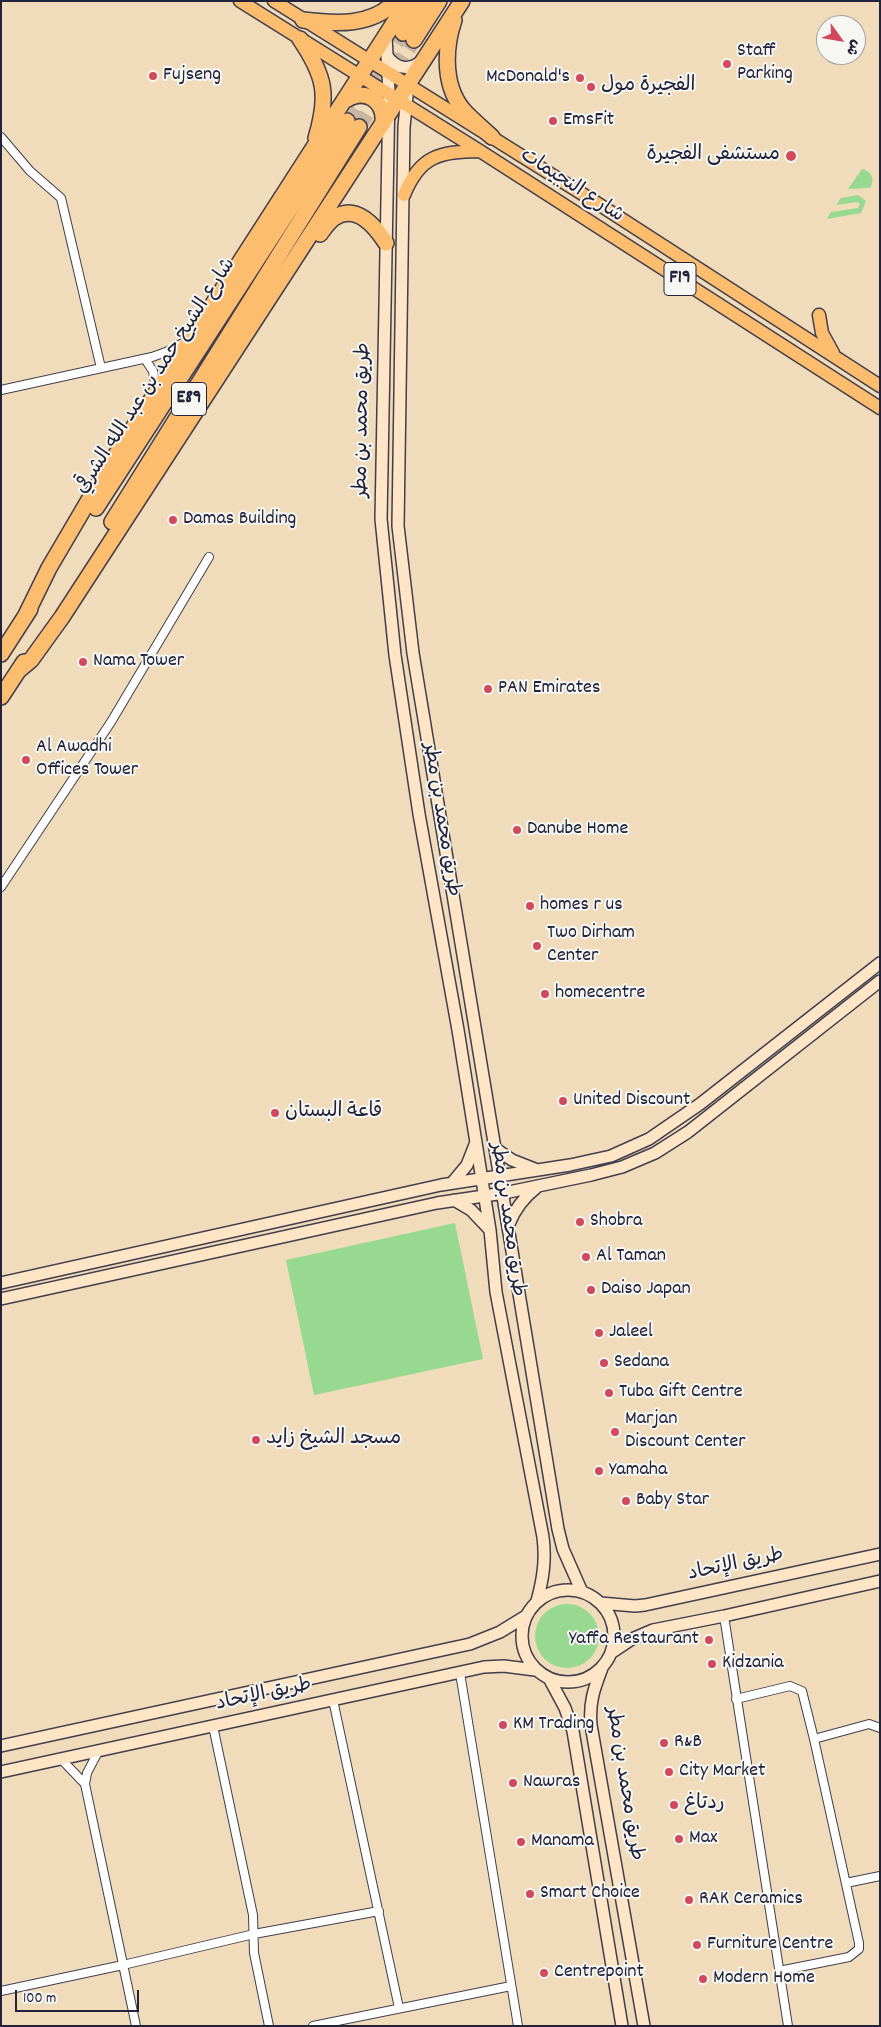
<!DOCTYPE html>
<meta charset="utf-8">
<style>
body{margin:0}
#map{position:relative;width:881px;height:2027px;overflow:hidden;background:#f0dcba;font-family:Dekko,"Playpen Sans Arabic",sans-serif}
canvas{display:block}
.frame{position:absolute;inset:0;border:2px solid #22223b;pointer-events:none}
.north{position:absolute;left:816px;top:15px;width:50px;height:50px;box-sizing:border-box;background:#f6f6f2;border:1px solid #a1a1a9;border-radius:50%;rotate:122deg;font-size:14px;font-weight:700;line-height:20px;text-align:center;color:#22223b}
.north::after{content:'';display:block;margin:auto;width:18px;height:22px;background:#d1495b;clip-path:polygon(50% 0,100% 100%,50% 72%,0 100%)}
.scale{position:absolute;left:15px;top:1990px;width:124px;height:22px;box-sizing:border-box;border:2px solid #22223b;border-top:0;padding-left:6px;font-size:15px;line-height:18px;white-space:nowrap;color:#22223b;-webkit-text-stroke:4px #f6f6f2;paint-order:stroke}
</style>
<div id="map">
<canvas width="881" height="2027"></canvas>
<div class="frame"></div>
<div class="north">ش</div>
<div class="scale">100 m</div>
</div>
<script>
const ctx = document.querySelector('canvas').getContext('2d');
ctx.lineJoin = 'round';
function fillPath(path, color) { ctx.fillStyle = color; ctx.fill(path, 'evenodd'); }
function stroke(path, color, width, dash) { ctx.strokeStyle = color; ctx.lineWidth = width; ctx.lineCap = dash ? 'butt' : 'round'; ctx.setLineDash(dash || []); ctx.stroke(path); }
function write(font, color, halo, rows, align = 'center') {
  ctx.font = font + ' Dekko,"Playpen Sans Arabic",sans-serif'; ctx.lineWidth = 4; ctx.setLineDash([]); ctx.textBaseline = 'middle'; ctx.strokeStyle = halo; ctx.fillStyle = color; for (const [text, x, y, turn = 0] of rows) {
    ctx.save(); ctx.translate(x, y); ctx.rotate((+turn || 0) * Math.PI / 180); ctx.textAlign = isNaN(turn) ? turn : align; if (halo) ctx.strokeText(text, 0, 0); ctx.fillText(text, 0, 0); ctx.restore();
  }
}
const green = new Path2D(`
 M 862,169 C 872,171 875,180 870,188 L 848,189 Z
 M 858,195 L 866,201 L 861,213 L 827,219 L 831,212 L 858,208 L 860,204 L 857,202 L 836,205 L 841,198 Z
 M 455,1223 L 483,1359 L 314,1395 L 286,1260 Z
 M535 1636a32 32 0 1 1 64 0a32 32 0 1 1-64 0Z`);
const highwayTunnel = new Path2D(`
 M 347,121 L 403,33
 M 359,127 L 414,40`);
const street = new Path2D(`
 M 1,137 L 30,171 L 61,198 L 101,368
 M 145,359 L 153,371 L 156,389
 M 1,390 L 152,357 L 166,352 L 185,342
 M 1,887 L 111,722 L 209,557
 M 724,1616 L 788,2026
 M 460,1673 L 518,2026
 M 736,1699 L 790,1686 L 802,1691 L 814,1739 L 859,1943 L 859,1949 L 849,1957 L 779,1971
 M 333,1700 L 399,2008
 M 213,1726 L 253,1915 L 254,1953 L 269,2026
 M 814,1739 L 869,1724 L 880,1728
 M 98,1752 L 87,1773 L 85,1784 L 136,2026
 M 61,1759 L 85,1784
 M 846,1883 L 880,1876
 M 1,1991 L 123,1965 L 254,1934 L 379,1911
 M 313,2026 L 511,1986`);
const secondary = new Path2D(`
 M 386,36 L 389,93 L 381,519 L 395,655 L 419,814 L 458,1030 L 490,1230 L 496,1292 L 543,1537 C 546,1560 543,1579 537,1601
 M 387,56 C 397,70 410,71 423,60
 M 407,96 L 404,127 L 398,526 L 413,653 L 558,1529 L 563,1549 L 582,1592
 M 496,1149 L 512,1160 L 535,1169
 M 452,1183 L 467,1165 L 476,1142
 M 454,1200 L 471,1210 L 489,1229
 M 509,1224 C 515,1209 523,1198 536,1188
 M 1,1283 L 441,1185 L 570,1165 L 611,1156 L 649,1139 L 700,1104 L 880,963
 M 1,1299 L 437,1203 L 504,1193 L 591,1175 L 622,1167 L 655,1153 L 688,1132 L 880,981
 M522 1636a46 46 0 1 1 92 0a46 46 0 1 1-92 0Z
 M 600,1603 L 635,1606 L 645,1605 L 880,1554
 M 611,1653 L 632,1639 L 653,1630 L 724,1616 L 880,1581
 M 602,1668 C 594,1689 589,1702 591,1725 L 644,2026
 M 550,1680 L 565,1708 L 573,1731 L 622,2026
 M 1,1746 L 470,1644 L 500,1632 L 526,1616
 M 1,1772 L 484,1667 L 504,1666 L 535,1670`);
const primary = new Path2D(`
 M 240,1 L 480,151 L 880,408
 M 274,1 L 600,205 L 880,386
 M 404,195 C 420,155 440,152 480,151
 M 819,315 L 822,333 L 833,353`);
const highway = new Path2D(`
 M 303,20 C 335,24 371,27 396,1
 M 454,20 C 444,50 443,89 466,113 C 474,121 483,129 492,137
 M 403,33 L 423,1
 M 300,39 C 325,76 329,95 316,138
 M 414,40 L 439,1
 M 346,100 C 365,88 385,100 383,123
 M 320,234 C 324,229 328,222 334,218 C 356,203 375,226 386,243
 M 96,508 L 347,121
 M 112,522 L 359,127
 M 25,617 L 49,568 L 110,464 L 408,1
 M 1,654 L 30,609
 M 19,670 L 31,660 L 62,617 L 462,1
 M 1,697 L 24,662`);
const markers = [
 [727,64,5,"#d1495b"],
 [153,76,5,"#d1495b"],
 [580,78,5,"#d1495b"],
 [591,87,5,"#d1495b"],
 [553,121,5,"#d1495b"],
 [791,156,6,"#d1495b"],
 [173,520,5,"#d1495b"],
 [83,662,5,"#d1495b"],
 [488,689,5,"#d1495b"],
 [26,760,5,"#d1495b"],
 [517,830,5,"#d1495b"],
 [530,906,5,"#d1495b"],
 [537,946,5,"#d1495b"],
 [545,994,5,"#d1495b"],
 [563,1101,5,"#d1495b"],
 [275,1113,5,"#d1495b"],
 [580,1222,5,"#d1495b"],
 [586,1257,5,"#d1495b"],
 [591,1290,5,"#d1495b"],
 [599,1333,5,"#d1495b"],
 [604,1363,5,"#d1495b"],
 [609,1393,5,"#d1495b"],
 [615,1432,5,"#d1495b"],
 [256,1440,5,"#d1495b"],
 [599,1471,5,"#d1495b"],
 [626,1501,5,"#d1495b"],
 [709,1640,5,"#d1495b"],
 [712,1664,5,"#d1495b"],
 [503,1725,5,"#d1495b"],
 [664,1743,5,"#d1495b"],
 [669,1772,5,"#d1495b"],
 [513,1783,5,"#d1495b"],
 [674,1805,5,"#d1495b"],
 [679,1839,5,"#d1495b"],
 [521,1842,5,"#d1495b"],
 [530,1894,5,"#d1495b"],
 [689,1900,5,"#d1495b"],
 [697,1945,5,"#d1495b"],
 [544,1973,5,"#d1495b"],
 [703,1979,5,"#d1495b"]
];
const shields = [
 [680,279,32],
 [189,399,35]
];
const shieldNames = [
 ["F19",680,279],
 ["E89",189,399]
];
const poiNames = [
 ["Staff",737,52],
 ["Parking",737,75],
 ["Fujseng",163,76],
 ["McDonald's",570,78,"right"],
 ["الفجيرة مول",601,87],
 ["EmsFit",563,121],
 ["مستشفى الفجيرة",780,156,"right"],
 ["Damas Building",183,520],
 ["Nama Tower",93,662],
 ["PAN Emirates",498,689],
 ["Al Awadhi",36,748],
 ["Offices Tower",36,771],
 ["Danube Home",527,830],
 ["homes r us",540,906],
 ["Two Dirham",547,934],
 ["Center",547,957],
 ["homecentre",555,994],
 ["United Discount",573,1101],
 ["قاعة البستان",285,1113],
 ["Shobra",590,1222],
 ["Al Taman",596,1257],
 ["Daiso Japan",601,1290],
 ["Jaleel",609,1333],
 ["Sedana",614,1363],
 ["Tuba Gift Centre",619,1393],
 ["Marjan",625,1420],
 ["Discount Center",625,1443],
 ["مسجد الشيخ زايد",266,1440],
 ["Yamaha",609,1471],
 ["Baby Star",636,1501],
 ["Yaffa Restaurant",699,1640,"right"],
 ["Kidzania",722,1664],
 ["KM Trading",513,1725],
 ["R&B",674,1743],
 ["City Market",679,1772],
 ["Nawras",523,1783],
 ["ردتاغ",684,1805],
 ["Max",689,1839],
 ["Manama",531,1842],
 ["Smart Choice",540,1894],
 ["RAK Ceramics",699,1900],
 ["Furniture Centre",707,1945],
 ["Centrepoint",554,1973],
 ["Modern Home",713,1979]
];
const streetNames = [
 ["شارع النجيمات",571,187,33],
 ["شارع الشيخ حمد بن عبد الله الشرقي",157,377,-57],
 ["طريق محمد بن مطر",364,420,-89],
 ["طريق محمد بن مطر",440,820,81],
 ["طريق محمد بن مطر",506,1220,82],
 ["طريق اﻹتحاد",736,1566,-12],
 ["طريق اﻹتحاد",264,1696,-12],
 ["طريق محمد بن مطر",623,1784,81]
];
fillPath(green, '#97d990');
stroke(highwayTunnel, '#c7b7a1', 15, [15, 8]);
stroke(street, '#413e4e', 10);
stroke(secondary, '#413e4e', 14);
stroke(primary, '#413e4e', 15);
stroke(highway, '#413e4e', 18);
stroke(street, '#fff', 8);
stroke(secondary, '#fee5c5', 11);
stroke(primary, '#fcbd6f', 12);
stroke(highway, '#fcbd6f', 15);
for (const [x, y, r, color] of markers) { const dot = new Path2D(); dot.arc(x, y, r, 0, 2 * Math.PI); ctx.fillStyle = color; ctx.fill(dot); stroke(dot, '#f6f6f2', 2); }
for (const [x, y, w] of shields) { const box = new Path2D(); box.roundRect(x - w / 2, y - 16.5, w, 33, 4); ctx.fillStyle = '#f6f6f2'; ctx.fill(box); stroke(box, '#22223b', 1); }
write('bold 19px', '#22223b', null, shieldNames);
write('20px', '#22223b', '#f6f6f2', poiNames, 'left');
write('20px', '#22223b', '#f6f6f2', streetNames);
</script>
